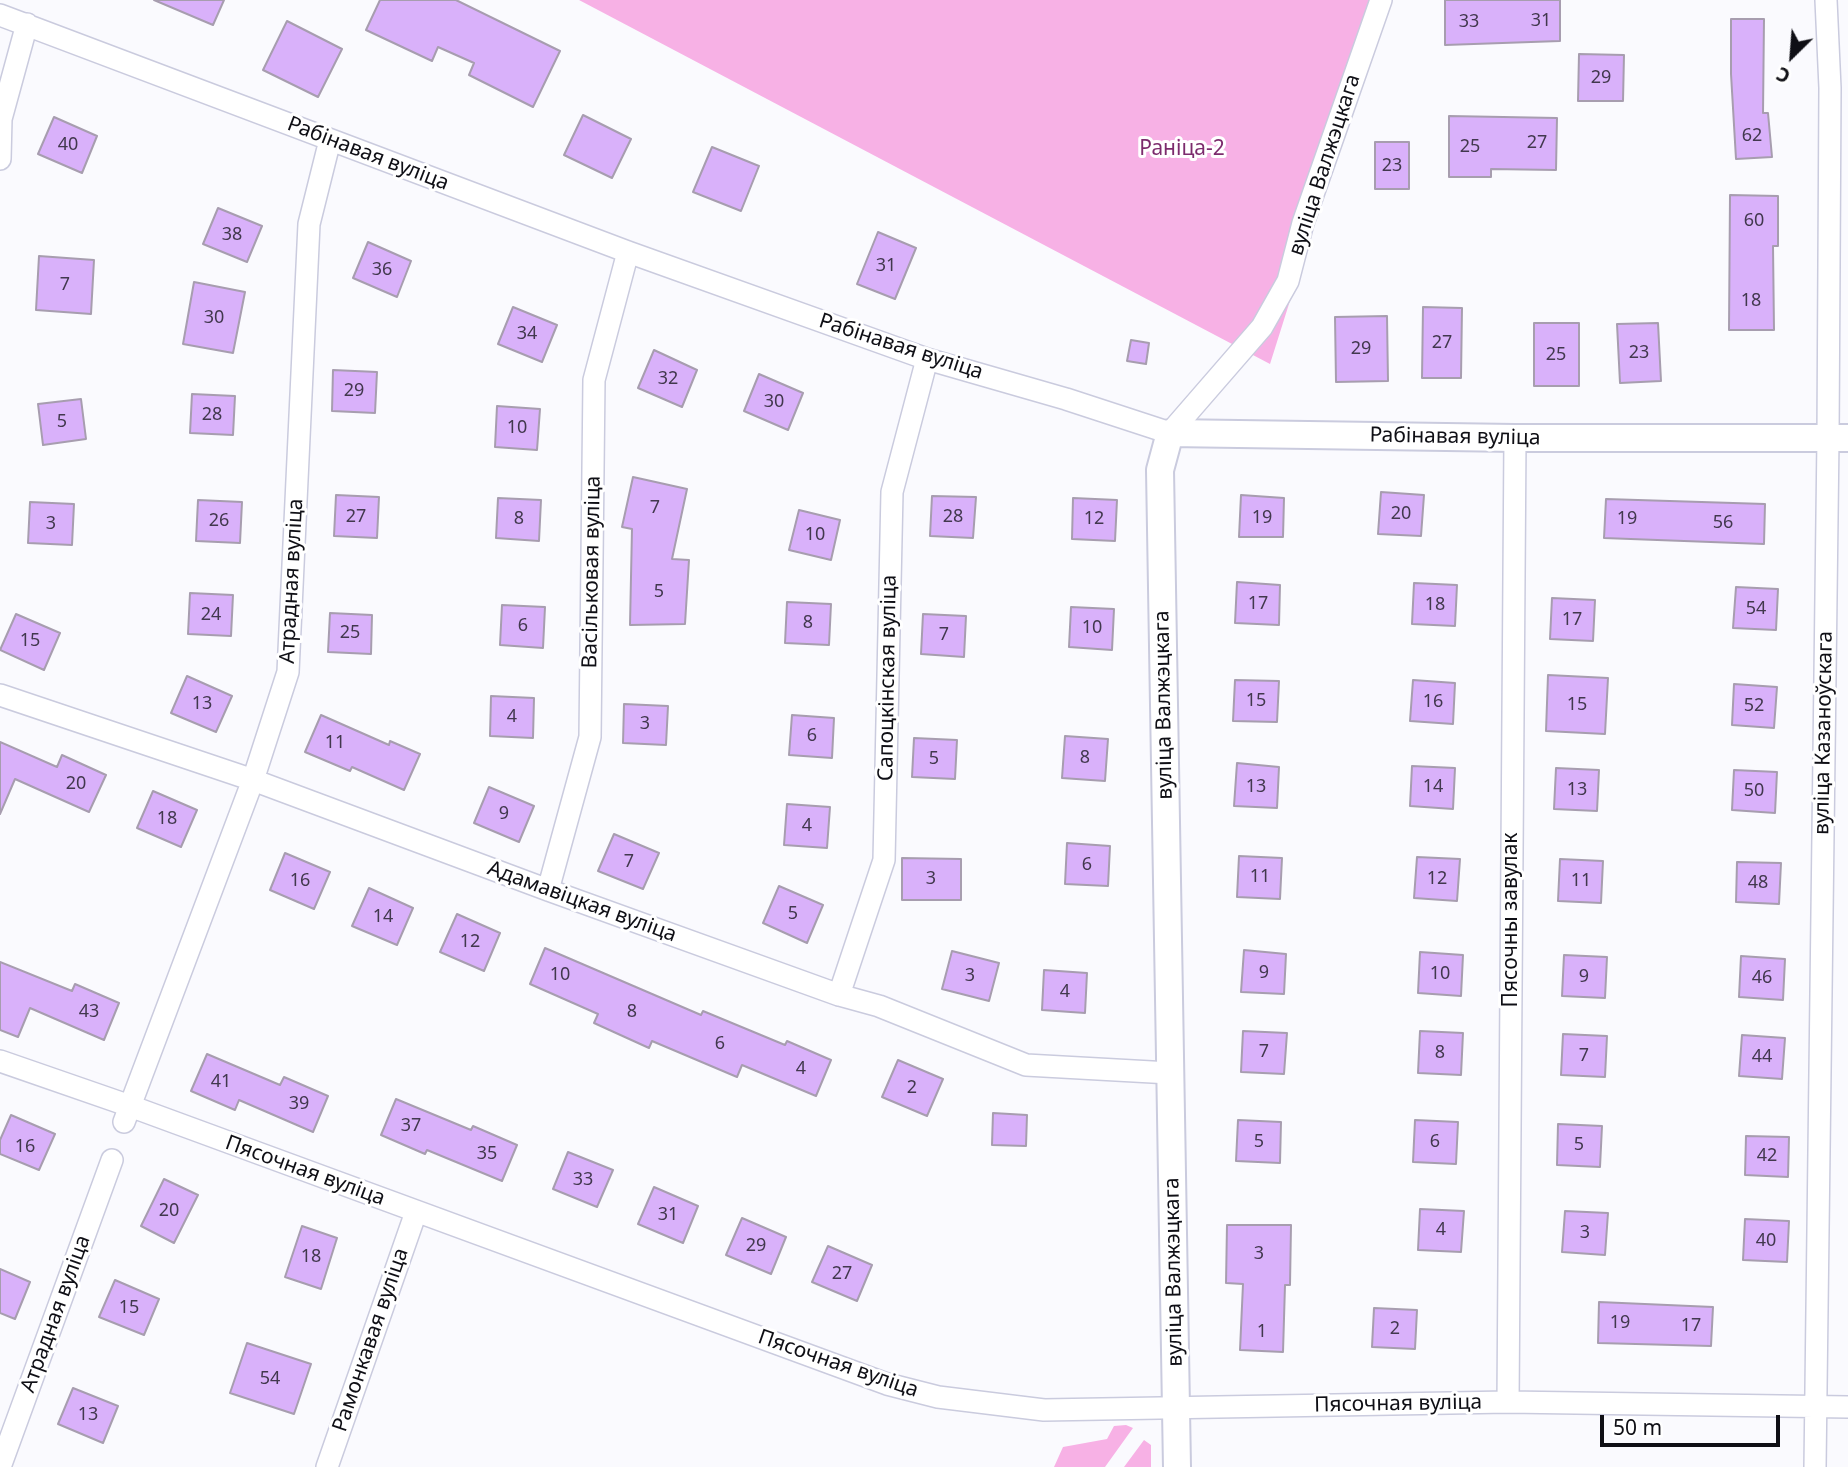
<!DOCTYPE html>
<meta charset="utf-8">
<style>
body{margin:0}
#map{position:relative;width:1848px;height:1467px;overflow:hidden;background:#fafafe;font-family:"Noto Sans",sans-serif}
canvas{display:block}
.north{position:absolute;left:1757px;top:21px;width:70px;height:70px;-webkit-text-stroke:5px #fff;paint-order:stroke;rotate:205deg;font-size:19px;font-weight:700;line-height:28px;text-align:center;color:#0f0f15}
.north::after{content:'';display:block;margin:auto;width:24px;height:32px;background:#0f0f15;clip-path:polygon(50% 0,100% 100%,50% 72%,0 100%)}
.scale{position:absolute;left:1600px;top:1415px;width:180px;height:32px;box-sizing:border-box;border:4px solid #0f0f15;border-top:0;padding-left:9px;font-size:21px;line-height:24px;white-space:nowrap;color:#0f0f15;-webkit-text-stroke:5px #fff;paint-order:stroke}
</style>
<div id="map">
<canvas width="1848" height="1467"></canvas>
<div class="north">С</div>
<div class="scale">50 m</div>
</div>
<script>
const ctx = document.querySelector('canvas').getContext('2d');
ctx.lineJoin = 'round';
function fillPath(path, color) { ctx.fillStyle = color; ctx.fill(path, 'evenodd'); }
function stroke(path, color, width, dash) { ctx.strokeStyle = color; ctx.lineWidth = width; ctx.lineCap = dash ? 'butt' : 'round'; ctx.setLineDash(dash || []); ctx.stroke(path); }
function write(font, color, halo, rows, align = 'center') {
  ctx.font = font + ' "Noto Sans",sans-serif'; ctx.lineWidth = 6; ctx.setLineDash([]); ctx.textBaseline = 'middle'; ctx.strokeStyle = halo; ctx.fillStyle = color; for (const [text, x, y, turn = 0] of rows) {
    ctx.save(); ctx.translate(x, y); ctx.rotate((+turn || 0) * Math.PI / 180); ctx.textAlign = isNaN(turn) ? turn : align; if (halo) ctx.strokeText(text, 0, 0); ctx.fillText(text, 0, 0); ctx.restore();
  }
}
const green = new Path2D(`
 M 579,0 L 1385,0 L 1270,364 Z
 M 1126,1425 L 1133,1428 L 1105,1467 L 1054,1467 L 1063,1447 L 1107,1439 L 1114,1426 Z
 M 1144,1440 L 1151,1445 L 1151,1467 L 1124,1467 Z`);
const building = new Path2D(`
 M 154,0 L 224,0 L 213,25 Z
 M 380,0 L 456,0 L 560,51 L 533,107 L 469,75 L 474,63 L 438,47 L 432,61 L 366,30 Z
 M 1445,0 L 1560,0 L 1560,41 L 1445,45 Z
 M 1731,19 L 1764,19 L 1763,113 L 1768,113 L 1772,157 L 1736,159 L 1731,74 Z
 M 287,21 L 342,49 L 318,97 L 263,70 Z
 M 1579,54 L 1624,55 L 1623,101 L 1578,101 Z
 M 583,115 L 631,139 L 612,178 L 564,155 Z
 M 1449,116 L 1557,118 L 1556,170 L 1491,169 L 1491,177 L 1449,177 Z
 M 54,117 L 97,136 L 82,173 L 38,154 Z
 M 1375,142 L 1409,142 L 1409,189 L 1375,189 Z
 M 712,147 L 759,166 L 741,211 L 693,192 Z
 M 1730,195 L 1778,196 L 1778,246 L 1773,246 L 1774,330 L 1729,330 Z
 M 218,208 L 262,226 L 247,262 L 203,244 Z
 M 878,232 L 916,248 L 895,299 L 857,284 Z
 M 368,242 L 411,261 L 397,297 L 353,278 Z
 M 39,256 L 94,260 L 91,314 L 36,310 Z
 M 194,282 L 245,292 L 233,353 L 183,344 Z
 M 513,307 L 557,325 L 542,362 L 498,344 Z
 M 1423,307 L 1462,308 L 1461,378 L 1422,378 Z
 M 1387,316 L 1388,381 L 1336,382 L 1335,317 Z
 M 1534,323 L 1579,323 L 1579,386 L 1534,386 Z
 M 1658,323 L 1661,381 L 1620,383 L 1617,324 Z
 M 1131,340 L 1149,343 L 1146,364 L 1127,361 Z
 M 654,350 L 697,370 L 682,407 L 638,388 Z
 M 333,370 L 377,372 L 375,413 L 332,411 Z
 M 759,374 L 803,393 L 788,430 L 744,411 Z
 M 192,394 L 235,396 L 233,435 L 190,433 Z
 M 81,399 L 86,439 L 43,445 L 38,404 Z
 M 497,406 L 540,409 L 537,450 L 495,447 Z
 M 633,477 L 687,489 L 672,559 L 689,560 L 685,624 L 630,625 L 632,529 L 622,527 Z
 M 1381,492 L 1424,495 L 1421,536 L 1378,534 Z
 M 336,495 L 379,497 L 377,538 L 334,536 Z
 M 1241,495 L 1284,498 L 1283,537 L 1239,537 Z
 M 932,496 L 976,497 L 973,538 L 930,536 Z
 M 498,498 L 541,500 L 539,541 L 496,538 Z
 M 1073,498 L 1117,500 L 1115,541 L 1072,539 Z
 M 1606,499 L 1765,504 L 1764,544 L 1604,538 Z
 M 198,500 L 242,502 L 240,543 L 196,541 Z
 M 30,502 L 74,504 L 72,545 L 28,543 Z
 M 799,510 L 840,520 L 831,560 L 789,550 Z
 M 1237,582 L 1280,585 L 1279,625 L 1235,623 Z
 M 1414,583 L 1457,585 L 1455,626 L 1412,624 Z
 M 1736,587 L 1778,589 L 1776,630 L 1733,628 Z
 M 190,593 L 233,595 L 231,636 L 188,634 Z
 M 1552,598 L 1595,600 L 1593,641 L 1550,639 Z
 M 787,602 L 831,604 L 829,645 L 785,643 Z
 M 502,605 L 545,607 L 543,648 L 500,645 Z
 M 1071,607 L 1114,609 L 1112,650 L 1069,647 Z
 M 330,613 L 372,615 L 371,654 L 328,652 Z
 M 16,614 L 60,633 L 44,670 L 0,650 Z
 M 923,614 L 966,616 L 964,657 L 921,654 Z
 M 1548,675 L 1608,678 L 1605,734 L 1546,731 Z
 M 187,676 L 232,696 L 216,732 L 171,713 Z
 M 1235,680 L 1279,681 L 1277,722 L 1233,721 Z
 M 1413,680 L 1455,683 L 1453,724 L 1410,721 Z
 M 1734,684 L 1777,687 L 1774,728 L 1732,725 Z
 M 491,696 L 534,698 L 533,738 L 490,736 Z
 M 624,704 L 668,706 L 666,745 L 623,743 Z
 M 321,715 L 389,745 L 390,741 L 420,754 L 404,790 L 352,767 L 350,771 L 305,752 Z
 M 792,715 L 834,718 L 832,758 L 789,755 Z
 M 1065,736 L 1108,739 L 1105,781 L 1062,778 Z
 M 914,738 L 957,740 L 955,779 L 912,777 Z
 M 0,742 L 57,767 L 62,755 L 106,775 L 89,812 L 15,779 L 0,814 Z
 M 1237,763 L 1279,767 L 1277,808 L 1234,806 Z
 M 1412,766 L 1455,768 L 1453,809 L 1410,806 Z
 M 1556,768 L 1599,770 L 1597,811 L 1554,809 Z
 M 1734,770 L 1777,772 L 1775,813 L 1732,810 Z
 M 489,787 L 534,806 L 519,842 L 474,823 Z
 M 153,791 L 197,810 L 181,847 L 137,828 Z
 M 787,804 L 830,807 L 827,848 L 784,845 Z
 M 614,834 L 659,853 L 643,889 L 598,871 Z
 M 1067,843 L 1110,846 L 1108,886 L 1065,884 Z
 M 285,853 L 330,872 L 314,909 L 270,890 Z
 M 1239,856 L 1282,858 L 1280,899 L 1237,897 Z
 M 1417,857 L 1460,859 L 1457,901 L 1414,898 Z
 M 902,858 L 961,859 L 961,900 L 902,900 Z
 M 1560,859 L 1603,861 L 1601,903 L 1558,901 Z
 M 1737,862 L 1781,863 L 1779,904 L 1736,902 Z
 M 779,886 L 823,905 L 807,943 L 763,923 Z
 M 369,888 L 413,908 L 397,945 L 352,926 Z
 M 457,914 L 500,933 L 484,971 L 440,952 Z
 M 545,948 L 701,1015 L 703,1011 L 785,1045 L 787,1041 L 831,1060 L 816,1096 L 742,1065 L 737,1077 L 652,1041 L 649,1048 L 594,1023 L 598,1014 L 530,984 Z
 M 1244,950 L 1286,954 L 1284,994 L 1241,992 Z
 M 952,951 L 999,963 L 989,1001 L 942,989 Z
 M 1420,952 L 1463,955 L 1461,996 L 1418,993 Z
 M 1564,955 L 1607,957 L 1605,998 L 1562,996 Z
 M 1741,956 L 1785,959 L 1783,1000 L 1739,997 Z
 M 0,962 L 72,991 L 75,984 L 119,1003 L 104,1040 L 30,1008 L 18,1037 L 0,1030 Z
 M 1044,970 L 1087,973 L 1085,1013 L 1042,1010 Z
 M 1243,1031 L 1287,1033 L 1284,1074 L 1241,1072 Z
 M 1420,1031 L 1463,1033 L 1461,1075 L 1418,1073 Z
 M 1563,1034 L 1607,1036 L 1605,1077 L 1561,1075 Z
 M 1742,1035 L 1785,1038 L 1782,1079 L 1739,1076 Z
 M 207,1054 L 280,1085 L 284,1077 L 328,1096 L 313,1132 L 239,1100 L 235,1110 L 191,1091 Z
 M 898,1060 L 943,1079 L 927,1116 L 882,1097 Z
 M 396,1099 L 471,1130 L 473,1126 L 517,1145 L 502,1181 L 427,1150 L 425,1154 L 381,1135 Z
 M 993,1113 L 1027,1115 L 1026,1146 L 992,1145 Z
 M 11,1115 L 55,1134 L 39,1170 L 0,1154 L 0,1140 Z
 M 1238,1120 L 1281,1122 L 1280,1163 L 1236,1161 Z
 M 1415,1120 L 1458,1122 L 1456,1164 L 1413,1162 Z
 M 1558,1124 L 1602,1126 L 1600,1167 L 1557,1165 Z
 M 1746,1136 L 1789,1137 L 1788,1177 L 1745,1175 Z
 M 568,1152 L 613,1170 L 597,1207 L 553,1189 Z
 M 164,1179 L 198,1195 L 174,1243 L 141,1226 Z
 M 654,1187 L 698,1206 L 683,1243 L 638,1224 Z
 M 1420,1209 L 1464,1211 L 1461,1252 L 1418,1250 Z
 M 1565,1211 L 1608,1213 L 1605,1255 L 1562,1252 Z
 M 742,1218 L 786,1237 L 771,1274 L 726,1255 Z
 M 1745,1219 L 1789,1221 L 1787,1262 L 1743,1260 Z
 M 1227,1225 L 1291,1225 L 1290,1285 L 1285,1285 L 1283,1352 L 1240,1350 L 1243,1284 L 1226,1283 Z
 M 302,1226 L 337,1238 L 321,1289 L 285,1277 Z
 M 828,1246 L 872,1265 L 857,1301 L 812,1282 Z
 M 0,1269 L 30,1282 L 15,1319 L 0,1313 Z
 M 115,1280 L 159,1299 L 144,1335 L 99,1317 Z
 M 1599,1302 L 1713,1307 L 1711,1346 L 1598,1343 Z
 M 1374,1308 L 1417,1310 L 1415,1349 L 1372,1347 Z
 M 247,1343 L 311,1364 L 294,1414 L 230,1393 Z
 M 73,1388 L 118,1406 L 103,1443 L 58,1424 Z`);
const minor = new Path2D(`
 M 0,15 L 628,252 L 927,359 L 1066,399 L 1170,433 L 1262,327 L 1288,281 L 1303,223 L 1381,0
 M 0,159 L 1,119 L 27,24
 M 0,695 L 253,780 L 548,890 L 839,995 L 879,1006 L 1026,1065 L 1170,1073
 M 548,890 L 590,737 L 594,380 L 628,252
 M 839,995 L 884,860 L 892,492 L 927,359
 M 0,1061 L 130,1106 L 887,1384 L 938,1397 L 1044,1410 L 1508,1402 L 1848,1407
 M 124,1122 L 253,780 L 288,672 L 309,224 L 330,140
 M 1508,1402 L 1515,438
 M 0,1467 L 112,1160
 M 327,1467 L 416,1212
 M 1815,1467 L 1828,438 L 1830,88 L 1826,0`);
const tertiary = new Path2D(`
 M 1177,1467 L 1160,470 L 1170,433 L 1515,438 L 1848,438`);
const numberNames = [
 ["31",1541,21],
 ["33",1469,22],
 ["29",1601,78],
 ["62",1752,136],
 ["27",1537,143],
 ["40",68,145],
 ["25",1470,147],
 ["23",1392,166],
 ["60",1754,221],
 ["38",232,235],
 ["31",886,266],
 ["36",382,270],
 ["7",65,285],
 ["18",1751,301],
 ["30",214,318],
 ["34",527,334],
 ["27",1442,343],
 ["29",1361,349],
 ["23",1639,353],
 ["25",1556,355],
 ["32",668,379],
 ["29",354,391],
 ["30",774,402],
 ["28",212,415],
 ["5",62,422],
 ["10",517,428],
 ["7",655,508],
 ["20",1401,514],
 ["27",356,517],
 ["28",953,517],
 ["19",1262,518],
 ["8",519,519],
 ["12",1094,519],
 ["19",1627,519],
 ["26",219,521],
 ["56",1723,523],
 ["3",51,524],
 ["10",815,535],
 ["5",659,592],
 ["17",1258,604],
 ["18",1435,605],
 ["54",1756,609],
 ["24",211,615],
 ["17",1572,620],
 ["8",808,623],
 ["6",523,626],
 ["10",1092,628],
 ["25",350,633],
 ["7",944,635],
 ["15",30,641],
 ["15",1256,701],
 ["16",1433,702],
 ["13",202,704],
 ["15",1577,705],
 ["52",1754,706],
 ["4",512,717],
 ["3",645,724],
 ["6",812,736],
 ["11",335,743],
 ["8",1085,758],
 ["5",934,759],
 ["20",76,784],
 ["13",1256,787],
 ["14",1433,787],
 ["13",1577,790],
 ["50",1754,791],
 ["9",504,814],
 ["18",167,819],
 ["4",807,826],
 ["7",629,862],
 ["6",1087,865],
 ["11",1260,877],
 ["3",931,879],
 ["12",1437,879],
 ["16",300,881],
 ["11",1581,881],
 ["48",1758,883],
 ["5",793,914],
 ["14",383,917],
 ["12",470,942],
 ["9",1264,973],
 ["10",1440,974],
 ["10",560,975],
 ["3",970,976],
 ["9",1584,977],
 ["46",1762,978],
 ["4",1065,992],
 ["43",89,1012],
 ["8",632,1012],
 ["6",720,1044],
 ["7",1264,1052],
 ["8",1440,1053],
 ["7",1584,1056],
 ["44",1762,1057],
 ["4",801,1069],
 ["41",221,1082],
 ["2",912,1088],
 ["39",299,1104],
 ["37",411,1126],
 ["5",1259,1142],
 ["6",1435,1142],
 ["5",1579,1145],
 ["16",25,1147],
 ["35",487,1154],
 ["42",1767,1156],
 ["33",583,1180],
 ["20",169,1211],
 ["31",668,1215],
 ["4",1441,1230],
 ["3",1585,1233],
 ["40",1766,1241],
 ["29",756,1246],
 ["3",1259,1254],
 ["18",311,1257],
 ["27",842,1274],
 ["15",129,1308],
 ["19",1620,1323],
 ["17",1691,1326],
 ["2",1395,1329],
 ["1",1262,1332],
 ["54",270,1379],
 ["13",88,1415]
];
const parkNames = [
 ["Раніца-2",1182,149]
];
const streetNames = [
 ["Рабінавая вуліца",368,154,21],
 ["вуліца Валжэцкага",1325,165,-72],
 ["Рабінавая вуліца",901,347,18],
 ["Рабінавая вуліца",1455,437,1],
 ["Васільковая вуліца",592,572,-89],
 ["Атрадная вуліца",292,581,-87],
 ["Сапоцкінская вуліца",888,678,-89],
 ["вуліца Валжэцкага",1164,705,-91],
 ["вуліца Казаноўскага",1824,733,-89],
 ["Адамавіцкая вуліца",582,902,20],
 ["Пясочны завулак",1511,920,-90],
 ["Пясочная вуліца",305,1171,20],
 ["вуліца Валжэцкага",1174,1272,-91],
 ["Атрадная вуліца",56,1314,-70],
 ["Рамонкавая вуліца",371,1340,-71],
 ["Пясочная вуліца",838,1364,19],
 ["Пясочная вуліца",1398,1404,-1]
];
fillPath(green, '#f7b1e5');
fillPath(building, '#d9b1fa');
stroke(building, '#a79daf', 2);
stroke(minor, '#cacbde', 24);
stroke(tertiary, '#cacbde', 30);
stroke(minor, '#fff', 21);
stroke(tertiary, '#fff', 26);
write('18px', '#42384e', null, numberNames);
write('21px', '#7c2b6d', '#fff', parkNames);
write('21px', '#0f0f15', '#fff', streetNames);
</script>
